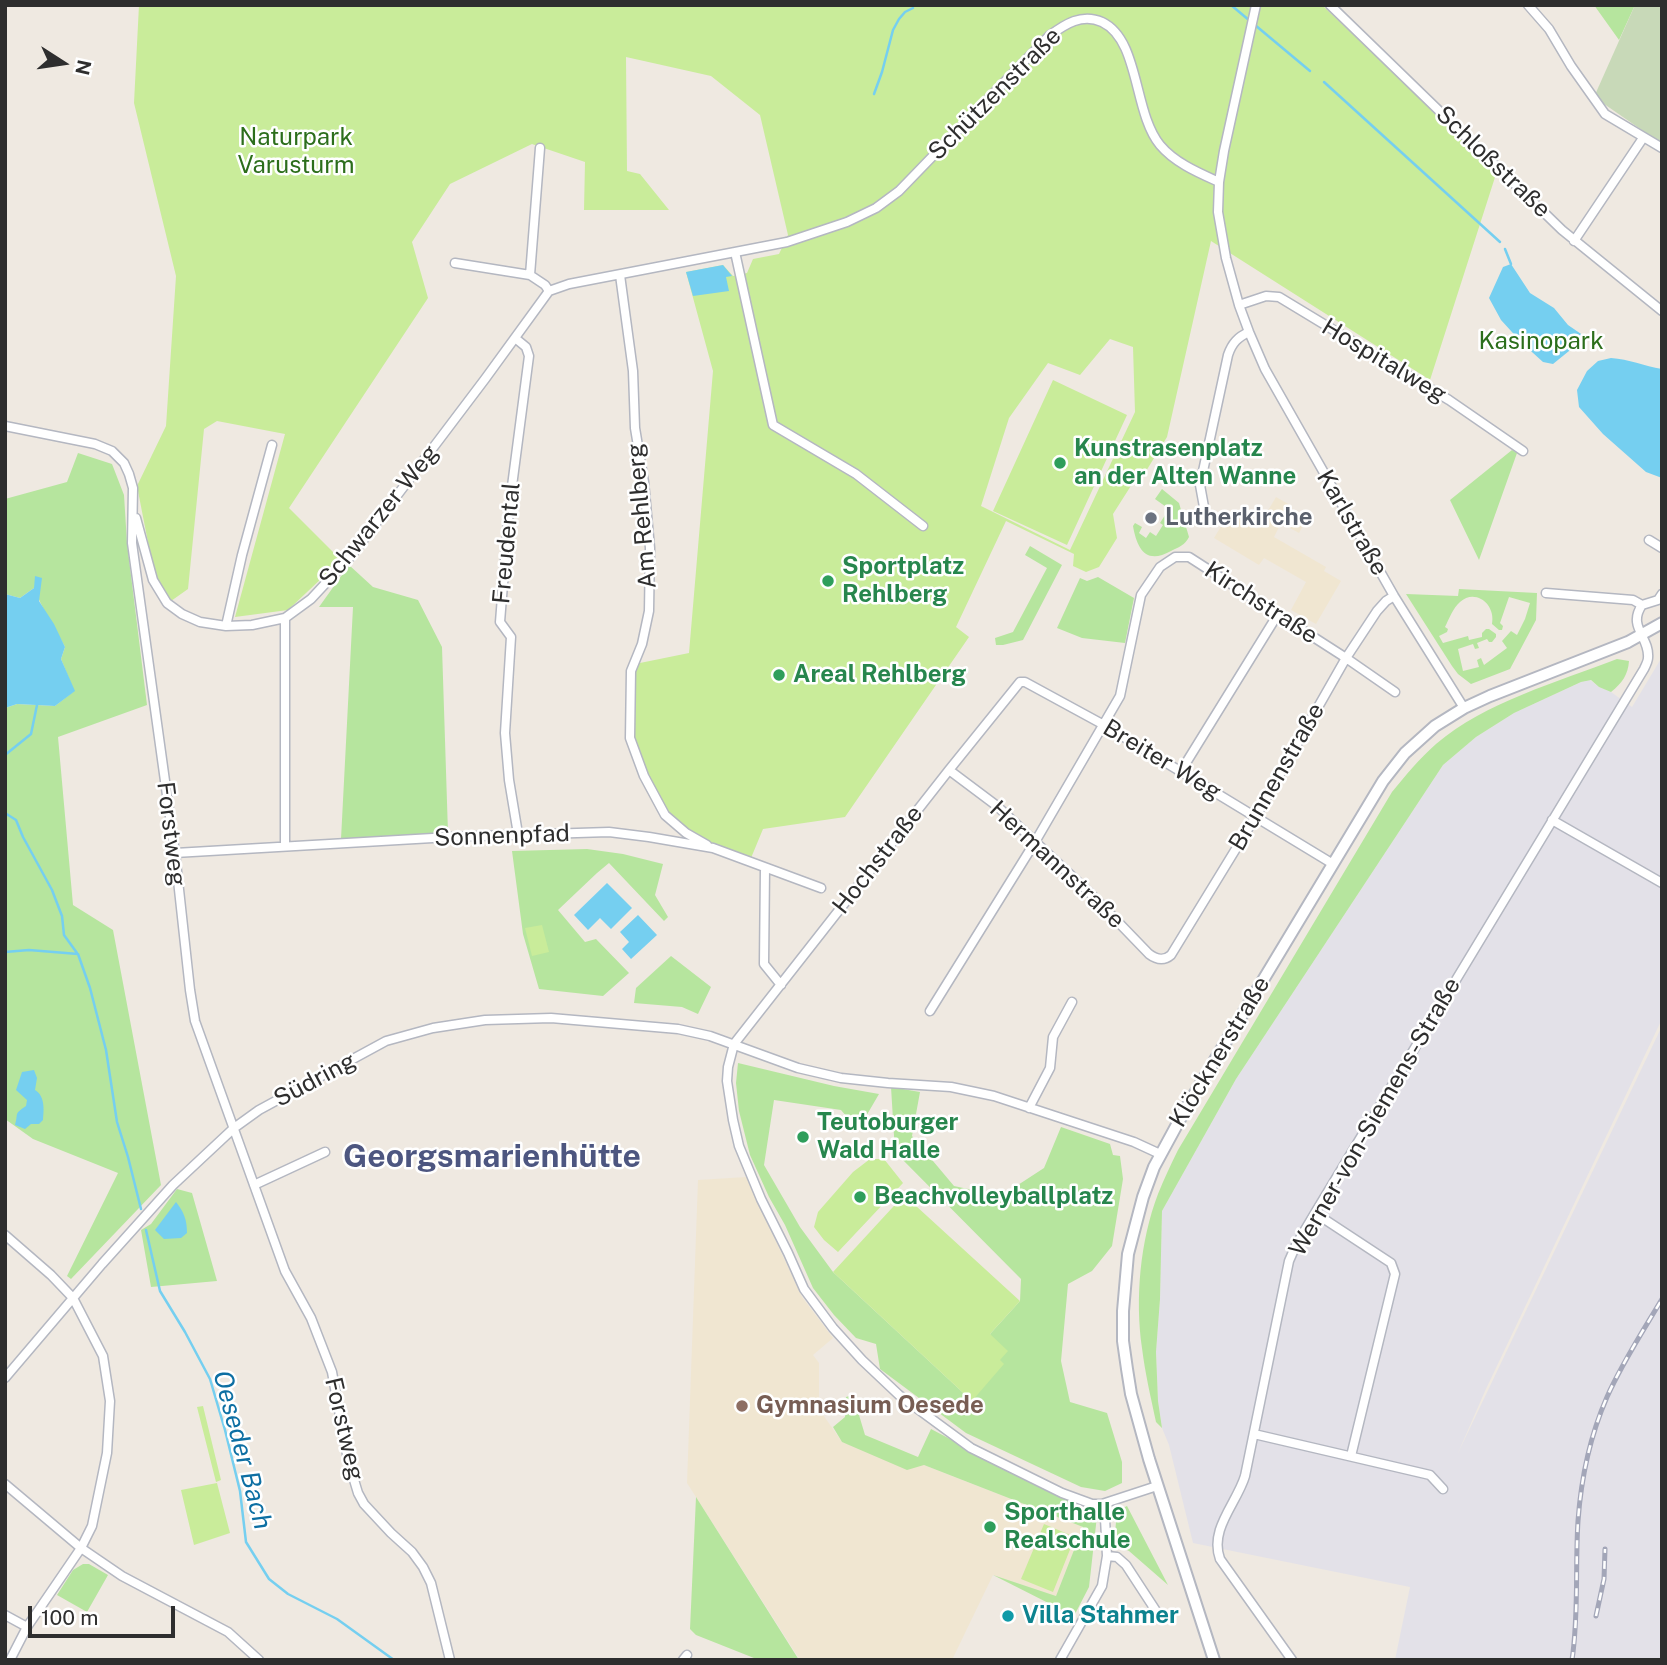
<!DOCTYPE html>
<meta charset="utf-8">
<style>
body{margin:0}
#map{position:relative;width:1667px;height:1665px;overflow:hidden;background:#efe9e1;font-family:"Public Sans",sans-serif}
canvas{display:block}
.frame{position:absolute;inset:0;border:7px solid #2e2e2e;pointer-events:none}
.north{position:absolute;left:28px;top:28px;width:70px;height:70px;-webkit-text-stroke:5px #fff;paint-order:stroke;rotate:102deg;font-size:19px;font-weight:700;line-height:28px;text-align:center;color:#2e2e2e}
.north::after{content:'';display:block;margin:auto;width:24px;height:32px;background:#2e2e2e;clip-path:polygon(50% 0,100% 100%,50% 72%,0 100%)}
.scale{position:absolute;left:28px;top:1606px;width:147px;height:32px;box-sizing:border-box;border:4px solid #2e2e2e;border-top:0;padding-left:9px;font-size:21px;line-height:24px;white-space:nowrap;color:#2e2e2e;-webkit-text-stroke:5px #fff;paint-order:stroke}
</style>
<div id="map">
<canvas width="1667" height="1665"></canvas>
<div class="frame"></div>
<div class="north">N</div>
<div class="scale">100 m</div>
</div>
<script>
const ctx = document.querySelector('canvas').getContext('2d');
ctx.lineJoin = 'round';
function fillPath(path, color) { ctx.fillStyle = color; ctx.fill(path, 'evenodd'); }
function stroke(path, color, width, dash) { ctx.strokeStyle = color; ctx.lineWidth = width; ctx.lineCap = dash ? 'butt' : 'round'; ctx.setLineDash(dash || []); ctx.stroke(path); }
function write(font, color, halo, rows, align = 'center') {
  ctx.font = font + ' "Public Sans",sans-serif'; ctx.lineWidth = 5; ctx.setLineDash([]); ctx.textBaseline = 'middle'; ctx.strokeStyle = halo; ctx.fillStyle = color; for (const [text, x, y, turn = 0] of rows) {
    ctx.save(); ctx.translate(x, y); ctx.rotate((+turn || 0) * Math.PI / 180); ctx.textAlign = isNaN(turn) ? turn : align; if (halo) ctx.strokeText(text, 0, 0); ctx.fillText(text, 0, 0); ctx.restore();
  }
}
const industrial = new Path2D(`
 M 1662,657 L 1662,1019 L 1485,1391 L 1458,1453 L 1662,1026 L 1662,1660 L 1395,1660 L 1410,1587 L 1193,1543 L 1169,1445 L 1162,1428 L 1158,1401 L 1156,1352 L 1160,1299 L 1162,1211 L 1236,1079 L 1443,765 L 1476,737 L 1514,713 L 1581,682 L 1590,680 L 1599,687 L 1611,692 L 1632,707 Z`);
const education = new Path2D(`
 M 1276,497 L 1290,505 L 1286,511 L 1305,522 L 1299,533 L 1281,523 L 1274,537 L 1326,567 L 1324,571 L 1341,581 L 1316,624 L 1291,610 L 1306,582 L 1264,558 L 1259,565 L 1214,538 L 1229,513 L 1257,529 Z
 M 746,1177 L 802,1297 L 833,1338 L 813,1355 L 819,1363 L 819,1409 L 842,1442 L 924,1465 L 1083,1527 L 1056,1596 L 993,1575 L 952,1660 L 800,1660 L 687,1483 L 698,1180 Z`);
const green = new Path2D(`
 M 1594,5 L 1635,5 L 1619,40 Z
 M 1512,450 L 1517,453 L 1479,560 L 1450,500 Z
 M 78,453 L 112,464 L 124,495 L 127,543 L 147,705 L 58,737 L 73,905 L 113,930 L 161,1185 L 71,1279 L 67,1276 L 118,1173 L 33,1139 L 5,1119 L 5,708 L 17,704 L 55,706 L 74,691 L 61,659 L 65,647 C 55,627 41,608 34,588 L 20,598 L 5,594 L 5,499 L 67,482 Z
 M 1162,489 L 1179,503 L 1189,537 C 1185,545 1179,547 1171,551 C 1146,565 1137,549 1133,526 L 1135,523 L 1142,527 L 1139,533 L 1146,538 L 1150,532 L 1156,536 L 1163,525 L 1160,523 L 1169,509 L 1155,499 Z
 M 1030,546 L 1062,565 L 1023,640 L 1003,645 L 996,645 L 995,638 L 1013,632 L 1047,568 L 1025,555 Z
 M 349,565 L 373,587 L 418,600 L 442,647 L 448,833 L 341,839 L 353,607 L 319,607 Z
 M 1098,577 L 1134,598 L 1125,643 L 1082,638 L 1057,628 L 1080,578 L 1087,581 Z
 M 1459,589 L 1537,593 L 1536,620 L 1510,669 L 1471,684 L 1458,674 L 1452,666 L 1406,594 L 1458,596 ZM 1509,597 L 1530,603 L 1525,619 L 1517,635 L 1511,631 L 1502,641 L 1507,648 L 1484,665 L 1481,658 L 1477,660 L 1479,667 L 1463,671 L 1458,649 L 1473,644 L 1475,649 L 1479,648 L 1477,643 L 1487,639 L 1489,642 L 1492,642 L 1496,637 L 1496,634 L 1489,629 L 1486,629 L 1482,633 L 1482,637 L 1469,640 L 1468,636 L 1443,643 L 1439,636 L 1447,632 L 1448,629 L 1445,627 C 1449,619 1453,608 1460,602 C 1475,588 1496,604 1492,624 L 1499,630 L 1502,630 L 1503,626 L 1500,623 Z
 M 1617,659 L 1629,661 C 1628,675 1622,683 1611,692 L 1599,687 L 1591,680 L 1581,682 L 1514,713 L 1476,737 L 1443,765 L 1236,1079 L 1162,1211 L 1160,1299 L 1156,1352 L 1158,1401 L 1162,1428 L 1156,1422 C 1151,1398 1145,1373 1142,1348 C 1135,1299 1140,1241 1158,1194 C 1164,1179 1171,1164 1178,1150 L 1392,792 C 1406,775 1419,759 1436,744 C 1485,702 1558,682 1617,659 Z
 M 587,849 L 623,854 L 663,864 L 655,895 L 668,917 L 664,921 L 609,863 L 597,873 L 558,910 L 585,942 L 596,939 L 629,973 L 603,996 L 539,989 L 523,934 L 512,851 Z
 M 671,956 L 711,987 L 698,1014 L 682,1007 L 634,1003 L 636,988 Z
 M 738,1063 L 834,1086 L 879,1094 L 858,1130 L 841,1110 L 774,1100 L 764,1165 L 800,1227 L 833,1272 L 971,1400 L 1000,1360 L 990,1334 L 1020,1301 L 1021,1279 L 895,1152 L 891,1087 L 920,1092 L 912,1136 L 954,1186 L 1001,1196 L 1044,1168 L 1061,1127 L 1110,1144 L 1113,1155 L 1120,1156 L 1123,1179 L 1112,1246 L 1092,1271 L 1068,1284 L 1061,1361 L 1070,1402 L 1107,1413 L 1122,1462 L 1122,1483 L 1105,1491 L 1081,1487 L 966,1433 L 880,1369 L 876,1344 L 856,1338 L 834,1315 L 813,1288 L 785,1225 L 769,1197 L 750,1155 L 739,1111 L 736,1083 Z
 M 177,1189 L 192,1193 L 217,1281 L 151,1287 L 141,1230 L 151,1224 Z
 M 853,1395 L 865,1435 L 918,1457 L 931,1429 L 1097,1516 L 1089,1587 L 1074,1616 L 993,1575 L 1056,1596 L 1083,1527 L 924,1465 L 907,1470 L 842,1442 L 833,1427 L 845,1417 L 846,1397 Z
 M 696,1497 L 799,1660 L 759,1660 L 696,1635 L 690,1629 Z
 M 1127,1506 L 1168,1585 L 1129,1551 L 1114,1544 L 1117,1511 Z
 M 83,1564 L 89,1564 L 108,1575 L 87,1612 L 57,1595 L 73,1570 Z`);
const cemetery = new Path2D(`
 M 1635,5 L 1662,5 L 1662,144 L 1594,97 Z`);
const pitch = new Path2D(`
 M 139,5 L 1322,5 L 1497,171 L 1430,380 L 1211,241 L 1167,437 L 1143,476 L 1134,481 L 1113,514 L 1117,538 L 1099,567 L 1086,572 L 1073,566 L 1074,554 L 1006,521 L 956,627 L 969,637 L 845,817 L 763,829 L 751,858 L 713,848 L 665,815 L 630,738 L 635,664 L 689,653 L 713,371 L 686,272 L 723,265 L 733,276 L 747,273 L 753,259 L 779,254 L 788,235 L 760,115 L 711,76 L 626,57 L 627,171 L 640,174 L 669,210 L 584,210 L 585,162 L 532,144 L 450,184 L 412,242 L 428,298 L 289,508 L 341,560 L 288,610 L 235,617 L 285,434 L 217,421 L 204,429 L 188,589 L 171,601 L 155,578 L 137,486 L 166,426 L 176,276 L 134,103 ZM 1110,339 L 1133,347 L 1135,412 L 1070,550 L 981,506 L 1009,418 L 1048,363 L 1080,375 Z
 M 1053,380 L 1127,415 L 1067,545 L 993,511 Z
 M 542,925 L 549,952 L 532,956 L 525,928 Z
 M 870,1159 L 884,1159 L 903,1183 L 838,1252 L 824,1240 L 814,1227 L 818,1212 L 853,1172 Z
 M 904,1195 L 1020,1301 L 990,1334 L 1008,1351 L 1000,1360 L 1004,1364 L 972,1401 L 833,1272 Z
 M 203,1406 L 221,1480 L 216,1482 L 197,1407 Z
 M 217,1483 L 230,1533 L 194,1545 L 181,1490 Z
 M 1044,1524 L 1075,1537 L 1053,1592 L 1021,1579 Z`);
const water = new Path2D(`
 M 1511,264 L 1530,293 L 1554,308 L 1568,325 L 1587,338 L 1586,345 L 1569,351 L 1553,364 L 1543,362 L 1522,343 L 1501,320 L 1489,298 L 1503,267 Z
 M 723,265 L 732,276 L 726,277 L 729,291 L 693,296 L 686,272 Z
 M 1611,358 C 1629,359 1644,366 1662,369 L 1662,478 L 1646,472 L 1603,434 L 1579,407 L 1577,390 L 1587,371 L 1598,361 Z
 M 35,576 L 42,578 L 39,601 L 54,624 L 65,647 L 61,659 L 75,691 L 55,706 L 17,704 L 5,708 L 5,594 L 20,598 L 34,588 Z
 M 607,883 L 632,908 L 611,929 L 600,918 L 588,930 L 574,915 Z
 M 638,915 L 657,935 L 631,959 L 622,949 L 629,942 L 620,932 Z
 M 34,1070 L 37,1078 L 35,1090 C 45,1096 44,1109 43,1120 L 39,1124 L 31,1124 L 25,1129 L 15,1125 C 19,1112 13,1115 26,1106 L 27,1100 L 16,1090 L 22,1072 Z
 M 176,1202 C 184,1212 187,1220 187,1233 L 181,1238 L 164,1239 L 155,1230 Z`);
const stream = new Path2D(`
 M 1231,5 L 1250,21
 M 1255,25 L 1310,71
 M 1324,82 L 1500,242
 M 874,94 L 882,72 L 893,30 L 899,19 L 905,12 L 913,8
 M 1505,249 L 1511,264
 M 5,755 L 31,734 L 37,705
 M 5,813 L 16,820 L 23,837 L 52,890 L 62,916 L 64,935 L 77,953
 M 5,952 L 29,950 L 78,954 L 90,988 L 106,1050 L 117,1122 L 128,1157 L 141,1209
 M 146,1230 L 160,1291 L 185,1332 L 210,1379 L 225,1430 L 240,1491 L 246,1542 L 269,1579 L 288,1594 L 337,1619 L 394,1660`);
const minor = new Path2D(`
 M 1256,5 L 1224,151 L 1219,182 L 1218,212 L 1226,258 L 1239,305 L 1249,332 L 1265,369 L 1394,596 L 1464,708
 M 1330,5 L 1562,230 L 1662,311
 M 1528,5 L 1549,29 L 1571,66 L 1605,114 L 1662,148
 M 1574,241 L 1643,138
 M 735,252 L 773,425 L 856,474 L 923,526
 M 455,263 L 530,275 L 545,285 L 549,291
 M 530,275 L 540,148
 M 620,275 L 633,371 L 635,428 L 644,482 L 650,548 L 649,611 L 642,644 L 631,671 L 630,738 L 644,776 L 665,815 L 686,833 L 707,845
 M 549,291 L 569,284 L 787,242 L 847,222 L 876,208 L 899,191 L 1049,36 C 1065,24 1082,13 1102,22 C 1140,40 1133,112 1160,145 C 1175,163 1199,173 1219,182
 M 1239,305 L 1266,296 L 1279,297 L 1449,400 L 1523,451
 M 515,338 L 526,347 L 529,356 L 509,509 L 500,622 L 511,637 L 505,733 L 509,780 L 518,834
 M 5,426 L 95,444 L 112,451 L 124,463 L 129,474 L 133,488 L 132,543 L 175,853 L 190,990 L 195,1021 L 285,1271 L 311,1318 L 332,1372 L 348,1460 L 358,1493 L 364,1504 L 391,1533 L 412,1552 L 423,1567 L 431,1583 L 450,1660
 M 1204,507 L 1200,485 L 1228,355 C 1232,343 1238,337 1249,332
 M 136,518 L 153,580 L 167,603 L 182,614 L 200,622 L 226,626 L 252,625 L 285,618 L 311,599 L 352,555 L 485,379 L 549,291
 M 1649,540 L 1662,548
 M 1546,593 L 1633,600 L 1642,605 L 1658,600 L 1662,594
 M 285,618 L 285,846
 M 226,626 L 242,555 L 272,445
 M 949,770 L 997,806 L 1092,895 L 1149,954 C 1157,960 1164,961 1171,955 L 1256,816 L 1346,658 L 1377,611 L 1386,601 L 1394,596
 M 1181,771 L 1278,614
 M 1552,820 L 1662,883
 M 175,853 L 450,837 L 609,832 L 649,837 L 713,848 L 821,888
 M 765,868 L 764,964 L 781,985
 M 930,1011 L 1035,842 L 1120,696 L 1141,595 L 1160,567 L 1175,557 L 1189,557 L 1346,658 L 1395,692
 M 1029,1108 L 1050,1068 L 1053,1037 L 1072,1002
 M 254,1185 L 325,1152
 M 1315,1213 L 1391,1263 L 1395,1274 L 1351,1456
 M 5,1235 L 51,1275 L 73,1298 L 103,1356 L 110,1401 L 107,1453 L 92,1526 L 81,1548 L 27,1627 L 10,1660
 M 5,1378 L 102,1264 L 173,1185 L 234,1128 L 259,1110 L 386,1041 L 433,1028 L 485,1020 L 551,1018 L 678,1029 L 710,1036 L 798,1068 L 841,1078 L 888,1083 L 951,1087 L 994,1096 L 1134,1142 L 1160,1154
 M 1254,1434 L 1430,1475 L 1443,1489
 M 5,1484 L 81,1548 L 122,1576 L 228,1632 L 259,1660
 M 1157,1486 L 1102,1504 L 1092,1504 L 1062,1493 L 971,1448 L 899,1395 L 862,1360 L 833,1328 L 804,1289 L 788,1253 L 761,1199 L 739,1146 L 733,1120 L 727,1081 L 728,1067 L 734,1044 L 949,770 L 1020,682 L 1025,682 L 1104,725 L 1333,864
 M 1107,1556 L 1117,1557 L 1126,1565 L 1158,1614
 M 5,1615 L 27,1627
 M 683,1660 L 687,1655
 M 1060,1660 L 1102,1586 L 1107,1556 L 1105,1518 L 1102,1504
 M 1292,1660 L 1220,1559 C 1209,1529 1237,1503 1245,1476 L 1289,1261 L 1296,1245 L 1315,1213 L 1644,669 C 1645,667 1648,660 1648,658 C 1650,637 1627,627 1642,605`);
const secondary = new Path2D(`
 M 1214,1660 L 1149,1459 L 1131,1394 L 1127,1369 L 1123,1341 L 1123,1311 L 1128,1254 L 1143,1197 L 1154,1167 L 1186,1108 L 1333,864 L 1383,781 L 1405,753 L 1435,726 L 1464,708 L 1490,696 L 1628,642 L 1662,623`);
const rail = new Path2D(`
 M 1596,1616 L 1604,1579 L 1605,1549
 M 1572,1660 C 1579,1614 1575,1567 1578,1521 C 1581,1479 1590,1436 1607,1397 C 1622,1363 1643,1331 1662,1299`);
const markers = [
 [1060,463,7,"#2e9e5b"],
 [1151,518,7,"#6b7280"],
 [828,581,7,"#2e9e5b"],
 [779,675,7,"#2e9e5b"],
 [803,1137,7,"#2e9e5b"],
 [860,1197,7,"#2e9e5b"],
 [742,1406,7,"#8d6e63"],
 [990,1527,7,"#2e9e5b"],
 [1008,1616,7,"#0f9aa8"]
];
const streetNames = [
 ["Schützenstraße",995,94,-45],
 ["Schloßstraße",1493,162,44],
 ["Hospitalweg",1384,361,31],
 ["Schwarzer Weg",379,516,-51],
 ["Am Rehlberg",642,516,-95],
 ["Karlstraße",1352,523,60],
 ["Freudental",507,543,-85],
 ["Kirchstraße",1261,603,33],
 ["Breiter Weg",1162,760,31],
 ["Brunnenstraße",1277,777,-60],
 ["Forstweg",171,834,83],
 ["Sonnenpfad",502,836,-2],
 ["Hochstraße",878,860,-52],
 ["Hermannstraße",1057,865,43],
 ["Klöcknerstraße",1220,1052,-59],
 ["Südring",315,1080,-28],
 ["Werner-von-Siemens-Straße",1375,1117,-60],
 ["Forstweg",344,1429,77]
];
const parkNames = [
 ["Naturpark",296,138],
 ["Varusturm",296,166],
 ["Kasinopark",1541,342]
];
const leisureNames = [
 ["Kunstrasenplatz",1074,449],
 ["an der Alten Wanne",1074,477],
 ["Sportplatz",842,567],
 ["Rehlberg",842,595],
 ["Areal Rehlberg",793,675],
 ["Teutoburger",817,1123],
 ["Wald Halle",817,1151],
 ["Beachvolleyballplatz",874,1197],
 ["Sporthalle",1004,1513],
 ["Realschule",1004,1541]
];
const worshipNames = [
 ["Lutherkirche",1165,518]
];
const educationNames = [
 ["Gymnasium Oesede",756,1406]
];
const cultureNames = [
 ["Villa Stahmer",1022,1616]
];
const waterNames = [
 ["Oeseder Bach",242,1450,75]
];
const districtNames = [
 ["Georgsmarienhütte",492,1157]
];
fillPath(industrial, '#e3e1e8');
fillPath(education, '#f0e6d1');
fillPath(green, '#b6e59e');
fillPath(cemetery, '#c8d9b8');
fillPath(pitch, '#c9ec9a');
fillPath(water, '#75cff0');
stroke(stream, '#75cff0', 2.5);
stroke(minor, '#b4b7c1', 11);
stroke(secondary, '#b4b7c1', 14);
stroke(minor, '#fff', 8);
stroke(secondary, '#fff', 10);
stroke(rail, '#a3a6b8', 5);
stroke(rail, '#fff', 2.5, [8]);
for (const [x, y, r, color] of markers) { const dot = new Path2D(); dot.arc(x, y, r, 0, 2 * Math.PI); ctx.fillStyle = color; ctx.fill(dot); stroke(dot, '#fff', 2.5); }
write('24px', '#2e2e2e', '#fff', streetNames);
write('24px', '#2c6e1b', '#fff', parkNames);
write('bold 24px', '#27864d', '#fff', leisureNames, 'left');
write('bold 24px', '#5b616d', '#fff', worshipNames, 'left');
write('bold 24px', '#785e54', '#fff', educationNames, 'left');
write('bold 24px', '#0d838f', '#fff', cultureNames, 'left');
write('italic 26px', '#0d6fa3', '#fff', waterNames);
write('bold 32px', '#4d5680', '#fff', districtNames);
</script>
